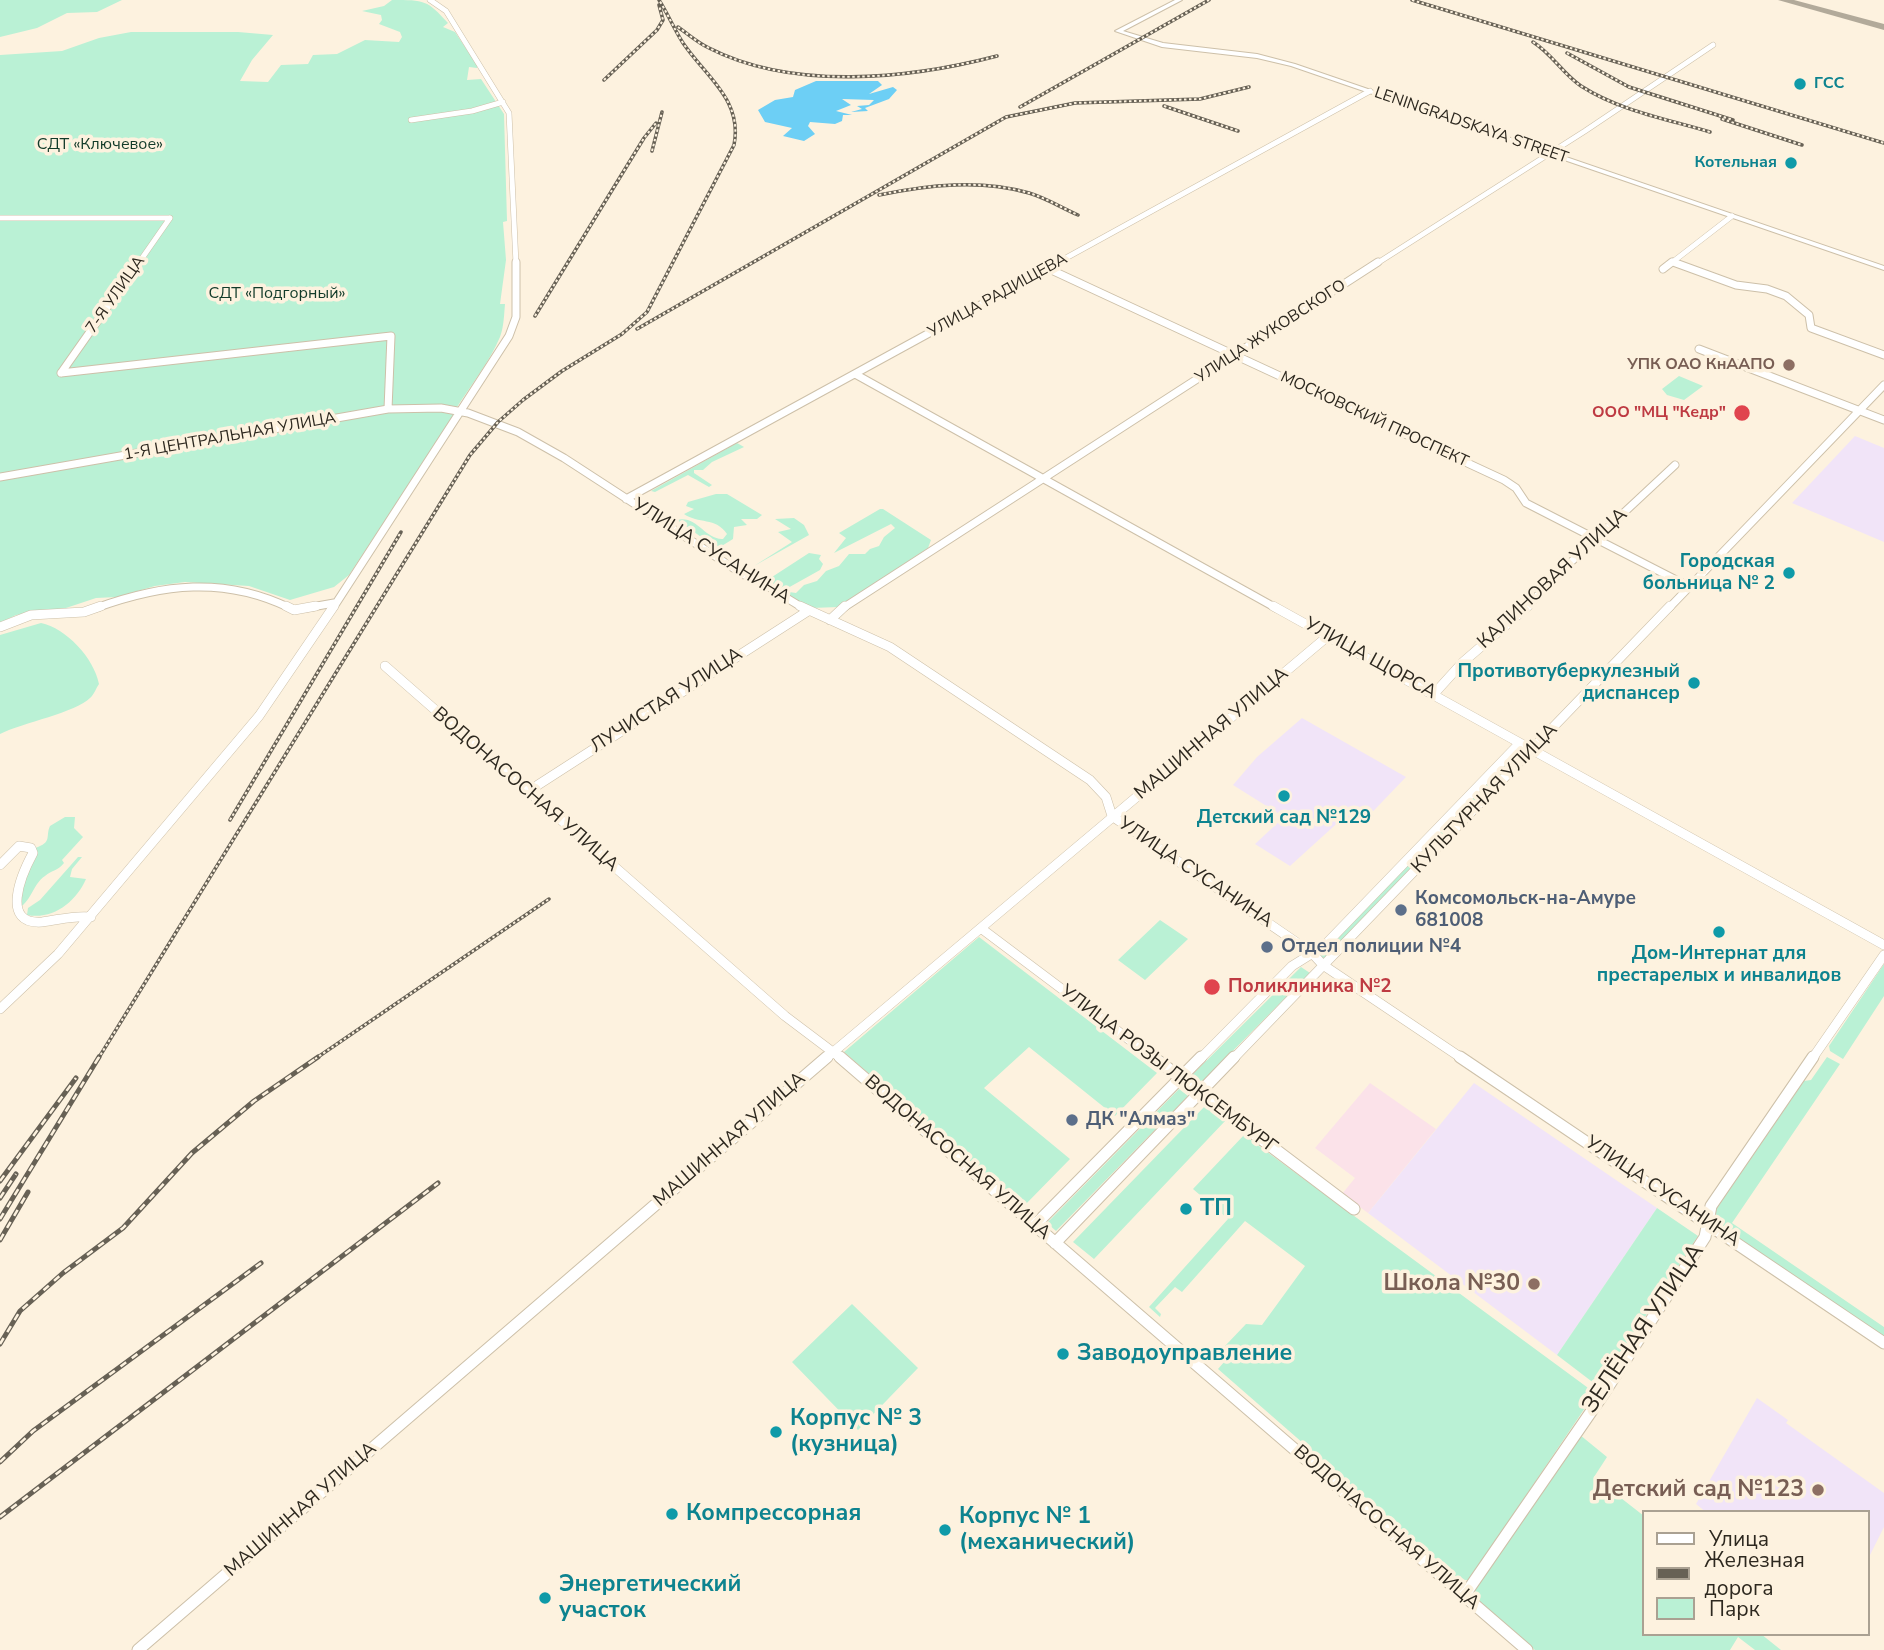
<!DOCTYPE html>
<meta charset="utf-8">
<style>
body{margin:0}
#map{position:relative;width:1884px;height:1650px;overflow:hidden;background:#fdf2df;font-family:"Nunito Sans",sans-serif}
canvas{display:block}
.legend{position:absolute;left:1642px;top:1510px;width:228px;height:126px;box-sizing:border-box;background:#fdf2df;border:2px solid #aaa192;margin:0;padding:9px 12px;list-style:none;font-size:21px;color:#2d281f}
.legend li{display:flex;align-items:center;gap:14px;height:35px}
.legend b{width:35px;border:2px solid #aaa192}
</style>
<div id="map">
<canvas width="1884" height="1650"></canvas>
<ul class="legend">
<li><b style="height:9px;background:#fff"></b>Улица</li>
<li><b style="height:9px;background:#676155"></b>Железная дорога</li>
<li><b style="height:19px;background:#baf1d5"></b>Парк</li>
</ul>
</div>
<script>
const ctx = document.querySelector('canvas').getContext('2d');
ctx.lineJoin = 'round';
function fillPath(path, color) { ctx.fillStyle = color; ctx.fill(path, 'evenodd'); }
function stroke(path, color, width, dash) { ctx.strokeStyle = color; ctx.lineWidth = width; ctx.lineCap = dash ? 'butt' : 'round'; ctx.setLineDash(dash || []); ctx.stroke(path); }
function write(font, color, halo, rows, align = 'center') {
  ctx.font = font + ' "Nunito Sans",sans-serif'; ctx.lineWidth = 7; ctx.setLineDash([]); ctx.textBaseline = 'middle'; ctx.strokeStyle = halo; ctx.fillStyle = color; for (const [text, x, y, turn = 0] of rows) {
    ctx.save(); ctx.translate(x, y); ctx.rotate((+turn || 0) * Math.PI / 180); ctx.textAlign = isNaN(turn) ? turn : align; if (halo) ctx.strokeText(text, 0, 0); ctx.fillText(text, 0, 0); ctx.restore();
  }
}
const commercial = new Path2D(`
 M 1370,1083 L 1436,1129 L 1368,1213 L 1342,1194 L 1355,1178 L 1315,1148 Z`);
const education = new Path2D(`
 M 1855,436 L 1884,448 L 1884,542 L 1792,503 Z
 M 1302,718 L 1406,777 L 1359,826 L 1344,817 L 1290,866 L 1255,844 L 1284,817 L 1233,785 L 1257,757 Z
 M 1474,1083 L 1657,1208 L 1557,1355 L 1368,1213 Z
 M 1757,1398 L 1788,1420 L 1786,1423 L 1884,1493 L 1884,1527 L 1868,1559 L 1868,1512 L 1706,1512 L 1696,1504 Z`);
const green = new Path2D(`
 M 0,0 L 122,0 L 97,12 L 67,13 L 37,28 L 0,37 Z
 M 392,0 C 425,0 427,0 448,23 L 443,27 L 455,32 L 477,65 L 477,68 L 469,67 L 467,80 L 481,79 L 504,114 L 507,221 L 503,222 L 506,260 L 500,304 L 505,304 C 504,314 504,327 500,337 C 490,361 471,385 457,407 L 451,408 L 449,413 L 456,413 L 349,575 L 334,587 L 290,600 L 249,586 L 185,582 L 155,586 L 117,597 L 96,598 L 66,608 L 16,615 L 0,623 L 0,55 L 62,51 L 99,38 L 131,32 L 238,32 L 273,35 L 252,60 L 240,81 L 268,82 L 281,65 L 308,64 L 313,55 L 337,54 L 365,40 L 399,42 L 402,37 L 400,32 L 379,24 L 382,20 L 381,15 L 362,11 L 384,6 Z
 M 1679,376 L 1703,386 L 1684,400 L 1667,395 L 1662,389 Z
 M 737,443 L 744,447 L 712,462 L 703,470 L 694,470 L 694,473 L 712,485 L 709,487 L 688,475 L 655,492 L 651,491 Z
 M 716,494 L 727,494 L 762,515 L 757,519 L 741,519 L 747,525 L 734,527 L 733,539 L 720,547 L 714,546 L 677,520 C 697,515 705,540 723,539 L 727,534 C 716,517 698,524 684,514 L 694,509 L 686,506 L 688,502 Z
 M 880,509 L 883,509 L 931,540 L 928,548 L 839,607 L 811,608 L 786,595 L 789,592 L 796,593 L 804,585 L 817,581 L 826,571 L 839,566 L 849,554 L 865,554 L 870,549 L 879,546 L 884,537 L 895,528 L 891,524 L 834,553 L 846,538 L 839,533 Z
 M 794,518 L 804,525 L 809,535 L 754,566 L 792,542 L 778,532 L 791,529 L 775,519 Z
 M 809,553 L 821,555 L 819,559 L 823,564 L 820,570 L 786,589 L 775,588 L 761,579 L 765,575 L 772,577 Z
 M 41,623 C 66,628 94,658 99,684 C 96,688 94,695 90,698 C 77,712 22,723 0,734 L 0,635 Z
 M 1520,750 L 1526,753 L 1324,959 L 1319,956 Z
 M 65,817 L 75,817 L 74,828 L 83,837 L 62,860 L 64,863 C 58,871 52,870 45,876 C 33,884 32,900 19,908 L 23,877 L 35,858 L 35,848 C 53,842 45,837 50,826 Z
 M 78,857 L 82,857 L 72,869 L 70,877 L 86,879 C 76,902 53,920 27,915 L 28,908 L 40,900 Z
 M 1160,920 L 1188,939 L 1145,980 L 1118,960 Z
 M 979,937 L 1157,1073 L 1115,1116 L 1029,1047 L 984,1088 L 1070,1159 L 1023,1207 L 844,1052 Z
 M 1884,964 L 1884,996 L 1843,1059 L 1830,1051 L 1829,1046 Z
 M 1301,967 L 1310,973 L 1199,1085 L 1189,1078 Z
 M 1827,1057 L 1840,1064 L 1732,1223 L 1884,1327 L 1884,1337 L 1718,1225 L 1713,1214 L 1804,1081 L 1811,1080 Z
 M 1179,1089 L 1188,1096 L 1056,1231 L 1047,1223 Z
 M 1206,1105 L 1226,1120 L 1094,1259 L 1073,1242 Z
 M 1244,1135 L 1595,1393 L 1469,1580 L 1460,1580 L 1218,1369 L 1231,1354 L 1225,1346 L 1246,1324 L 1262,1325 L 1305,1266 L 1245,1221 L 1182,1292 L 1175,1287 L 1155,1308 L 1161,1314 L 1160,1317 L 1149,1307 L 1228,1219 L 1193,1189 Z
 M 1657,1208 L 1698,1236 L 1599,1387 L 1557,1355 Z
 M 852,1304 L 918,1368 L 858,1430 L 792,1362 Z
 M 1580,1435 L 1607,1457 L 1594,1477 L 1644,1516 L 1644,1634 L 1761,1634 L 1781,1650 L 1755,1650 L 1738,1637 L 1730,1650 L 1535,1650 L 1476,1598 L 1475,1587 Z`);
const water = new Path2D(`
 M 816,81 L 878,81 L 882,85 L 869,94 L 893,87 L 897,90 L 889,99 L 865,108 L 868,111 L 851,112 L 862,109 L 857,106 L 869,105 L 874,100 L 842,99 L 851,105 L 836,111 L 852,115 L 843,115 L 842,121 L 835,124 L 810,122 L 808,126 L 815,134 L 804,141 L 783,136 L 792,128 L 765,122 L 758,110 L 775,100 L 793,97 L 795,90 Z`);
const taxiway = new Path2D(`
 M 1778,0 L 1794,0 L 1884,24 L 1884,30 Z`);
const minorFar3 = new Path2D(`
 M 430,0 L 446,11 L 509,113 L 516,264
 M 411,120 L 472,111 L 503,102
 M 0,218 L 170,218
 M 1673,262 L 1677,264
 M 138,264 L 170,218
 M 1055,264 L 1370,91
 M 1376,264 L 1585,131 L 1713,45
 M 1670,264 L 1732,216`);
const minorFar2 = new Path2D(`
 M 1673,262 L 1736,285 L 1767,289 L 1786,296 L 1809,315 L 1811,328 L 1884,355
 M 1047,268 L 1504,480 L 1516,488 L 1526,503 L 1690,587
 M 1663,269 L 1672,262
 M 1699,349 L 1884,420
 M 61,373 L 391,336 L 388,409
 M 61,373 L 139,262
 M 855,374 L 1276,608
 M 0,477 L 388,409 L 441,408 L 468,413 L 518,432 L 564,458 L 744,575 L 754,578 L 803,608
 M 626,499 L 1059,262
 M 96,608 C 162,584 224,576 290,608
 M 306,608 L 334,603
 M 333,608 L 509,336 L 516,317 L 516,262
 M 843,608 L 1378,262
 M 1526,608 L 1557,575 L 1675,465
 M 1669,608 L 1884,385`);
const minorFar1 = new Path2D(`
 M 286,606 L 294,610 L 316,606
 M 800,606 L 890,647 L 1090,780 L 1106,797 L 1112,816 L 1312,953 L 1323,965 L 1463,1059
 M 1273,606 L 1884,945
 M 830,620 L 845,606
 M 0,627 L 31,615 L 84,612 L 101,606
 M 385,666 L 785,1016 L 842,1059
 M 1433,695 L 1462,663 L 1528,606
 M 527,792 L 808,611
 M 0,865 L 19,846 L 31,848 L 33,853 C 21,875 0,925 42,922 C 59,920 73,915 91,917
 M 982,929 L 1155,1059
 M 0,1009 L 58,954 L 259,716 L 334,606
 M 825,1059 L 1328,636
 M 1200,1059 L 1292,966 L 1324,946 L 1520,743
 M 1233,1059 L 1670,606
 M 1812,1059 L 1884,955`);
const minor = new Path2D(`
 M 840,1057 L 1527,1650
 M 1153,1057 L 1354,1209
 M 1460,1057 L 1884,1343
 M 1035,1225 L 1201,1057
 M 1055,1243 L 1234,1057
 M 1464,1596 L 1604,1393 L 1705,1237 L 1711,1206 L 1813,1057
 M 138,1650 L 827,1057`);
const major = new Path2D(`
 M 1175,0 L 1182,0 L 1123,31 L 1163,43 L 1257,54 L 1295,64 L 1884,266 L 1884,270 L 1291,66 L 1257,58 L 1162,47 L 1115,31 Z`);
const railFar1 = new Path2D(`
 M 1412,0 L 1884,143
 M 678,27 C 688,34 698,43 709,48 C 793,91 909,79 997,56
 M 1533,42 C 1552,54 1563,74 1581,86 C 1620,111 1667,119 1710,132
 M 1567,53 L 1629,87 L 1733,120
 M 604,80 L 657,30 L 663,20 L 659,5
 M 1164,106 L 1238,131
 M 1020,107 L 1209,0
 M 1722,119 L 1802,145
 M 652,151 L 662,112
 M 879,195 C 928,185 980,179 1029,193 C 1046,198 1062,208 1078,215
 M 535,316 L 644,138 L 656,123
 M 637,329 L 1006,117 L 1075,103 L 1200,99 L 1249,87
 M 230,820 L 401,532
 M 98,1059 L 470,455 L 498,422 L 523,400 L 562,371 L 622,334 L 647,312 L 734,145 C 743,100 706,77 683,43 C 674,29 668,14 659,0
 M 315,1059 L 549,899`);
const rail = new Path2D(`
 M 0,1181 L 76,1078
 M 0,1198 L 16,1174
 M 0,1219 L 99,1057
 M 0,1240 L 28,1192
 M 0,1344 L 20,1311 L 63,1273 L 123,1228 L 192,1153 L 254,1101 L 318,1057
 M 0,1462 L 33,1431 L 261,1263
 M 0,1517 L 438,1183`);
const markers = [
 [1800,84,7,"#0f9aa8"],
 [1791,163,7,"#0f9aa8"],
 [1789,365,7,"#8d6e63"],
 [1742,413,9,"#e0444e"],
 [1789,573,7,"#0f9aa8"],
 [1694,683,7,"#0f9aa8"],
 [1284,796,7,"#0f9aa8"],
 [1401,910,7,"#5c6f8a"],
 [1719,932,7,"#0f9aa8"],
 [1267,947,7,"#5c6f8a"],
 [1212,987,9,"#e0444e"],
 [1072,1120,7,"#5c6f8a"],
 [1186,1209,7,"#0f9aa8"],
 [1534,1284,7,"#8d6e63"],
 [1063,1354,7,"#0f9aa8"],
 [776,1432,7,"#0f9aa8"],
 [1818,1490,7,"#8d6e63"],
 [672,1514,7,"#0f9aa8"],
 [945,1530,7,"#0f9aa8"],
 [545,1598,7,"#0f9aa8"]
];
const farCulturenames = [
 ["ГСС",1814,84],
 ["Котельная",1777,163,"right"]
];
const farStreetnames = [
 ["LENINGRADSKAYA STREET",1471,126,19],
 ["7-Я УЛИЦА",116,295,-55],
 ["УЛИЦА РАДИЩЕВА",998,296,-29],
 ["УЛИЦА ЖУКОВСКОГО",1271,332,-33],
 ["МОСКОВСКИЙ ПРОСПЕКТ",1374,420,25],
 ["1-Я ЦЕНТРАЛЬНАЯ УЛИЦА",230,437,-10]
];
const farParknames = [
 ["СДТ «Ключевое»",100,145],
 ["СДТ «Подгорный»",277,294]
];
const farEducationnames = [
 ["УПК ОАО КнААПО",1775,365]
];
const farHealthnames = [
 ["ООО \"МЦ \"Кедр\"",1726,413]
];
const streetNames = [
 ["УЛИЦА СУСАНИНА",711,552,32],
 ["КАЛИНОВАЯ УЛИЦА",1553,579,-43],
 ["УЛИЦА ЩОРСА",1370,659,29],
 ["ЛУЧИСТАЯ УЛИЦА",667,701,-33],
 ["МАШИННАЯ УЛИЦА",1212,734,-40],
 ["ВОДОНАСОСНАЯ УЛИЦА",525,790,41],
 ["КУЛЬТУРНАЯ УЛИЦА",1485,799,-46],
 ["УЛИЦА СУСАНИНА",1195,873,34],
 ["УЛИЦА РОЗЫ ЛЮКСЕМБУРГ",1168,1070,37],
 ["МАШИННАЯ УЛИЦА",730,1140,-41],
 ["ВОДОНАСОСНАЯ УЛИЦА",957,1158,41],
 ["УЛИЦА СУСАНИНА",1662,1192,34],
 ["МАШИННАЯ УЛИЦА",301,1510,-41],
 ["ВОДОНАСОСНАЯ УЛИЦА",1386,1528,41]
];
const cultureNames = [
 ["Городская",1775,562],
 ["больница № 2",1775,584],
 ["Противотуберкулезный",1680,672],
 ["диспансер",1680,694],
 ["Детский сад №129",1284,818,"center"],
 ["Дом-Интернат для",1719,954,"center"],
 ["престарелых и инвалидов",1719,976,"center"]
];
const serviceNames = [
 ["Комсомольск-на-Амуре",1415,899],
 ["681008",1415,921],
 ["Отдел полиции №4",1281,947],
 ["ДК \"Алмаз\"",1086,1120]
];
const healthNames = [
 ["Поликлиника №2",1228,987]
];
const nearCulturenames = [
 ["ТП",1200,1209],
 ["Заводоуправление",1077,1354],
 ["Корпус № 3",790,1419],
 ["(кузница)",790,1445],
 ["Компрессорная",686,1514],
 ["Корпус № 1",959,1517],
 ["(механический)",959,1543],
 ["Энергетический",559,1585],
 ["участок",559,1611]
];
const nearEducationnames = [
 ["Школа №30",1520,1284],
 ["Детский сад №123",1804,1490]
];
const nearStreetnames = [
 ["ЗЕЛЁНАЯ УЛИЦА",1644,1329,-56]
];
fillPath(commercial, '#fbe2e9');
fillPath(education, '#f1e4f8');
fillPath(green, '#baf1d5');
fillPath(water, '#6dcff5');
fillPath(taxiway, '#b2aa9a');
stroke(minorFar3, '#cdc0a9', 6);
stroke(minorFar2, '#cdc0a9', 9);
stroke(minorFar1, '#cdc0a9', 10);
stroke(minor, '#cdc0a9', 13);
stroke(major, '#cdc0a9', 2);
stroke(minorFar3, '#fff', 5);
stroke(minorFar2, '#fff', 7);
stroke(minorFar1, '#fff', 9);
stroke(minor, '#fff', 11);
fillPath(major, '#fff');
stroke(railFar1, '#676155', 3.5);
stroke(rail, '#676155', 5);
stroke(railFar1, '#fdf2df', 2, [2.5]);
stroke(rail, '#fdf2df', 2.5, [7]);
for (const [x, y, r, color] of markers) { const dot = new Path2D(); dot.arc(x, y, r, 0, 2 * Math.PI); ctx.fillStyle = color; ctx.fill(dot); stroke(dot, '#fdf2df', 2.5); }
write('bold 16px', '#0d838f', '#fdf2df', farCulturenames, 'left');
write('16px', '#2d281f', '#fdf2df', farStreetnames);
write('16px', '#123b2a', '#fdf2df', farParknames);
write('bold 16px', '#785e54', '#fdf2df', farEducationnames, 'right');
write('bold 16px', '#be3a42', '#fdf2df', farHealthnames, 'right');
write('19px', '#2d281f', '#fdf2df', streetNames);
write('bold 19px', '#0d838f', '#fdf2df', cultureNames, 'right');
write('bold 19px', '#4e5e75', '#fdf2df', serviceNames, 'left');
write('bold 19px', '#be3a42', '#fdf2df', healthNames, 'left');
write('bold 23px', '#0d838f', '#fdf2df', nearCulturenames, 'left');
write('bold 23px', '#785e54', '#fdf2df', nearEducationnames, 'right');
write('23px', '#2d281f', '#fdf2df', nearStreetnames);
</script>
